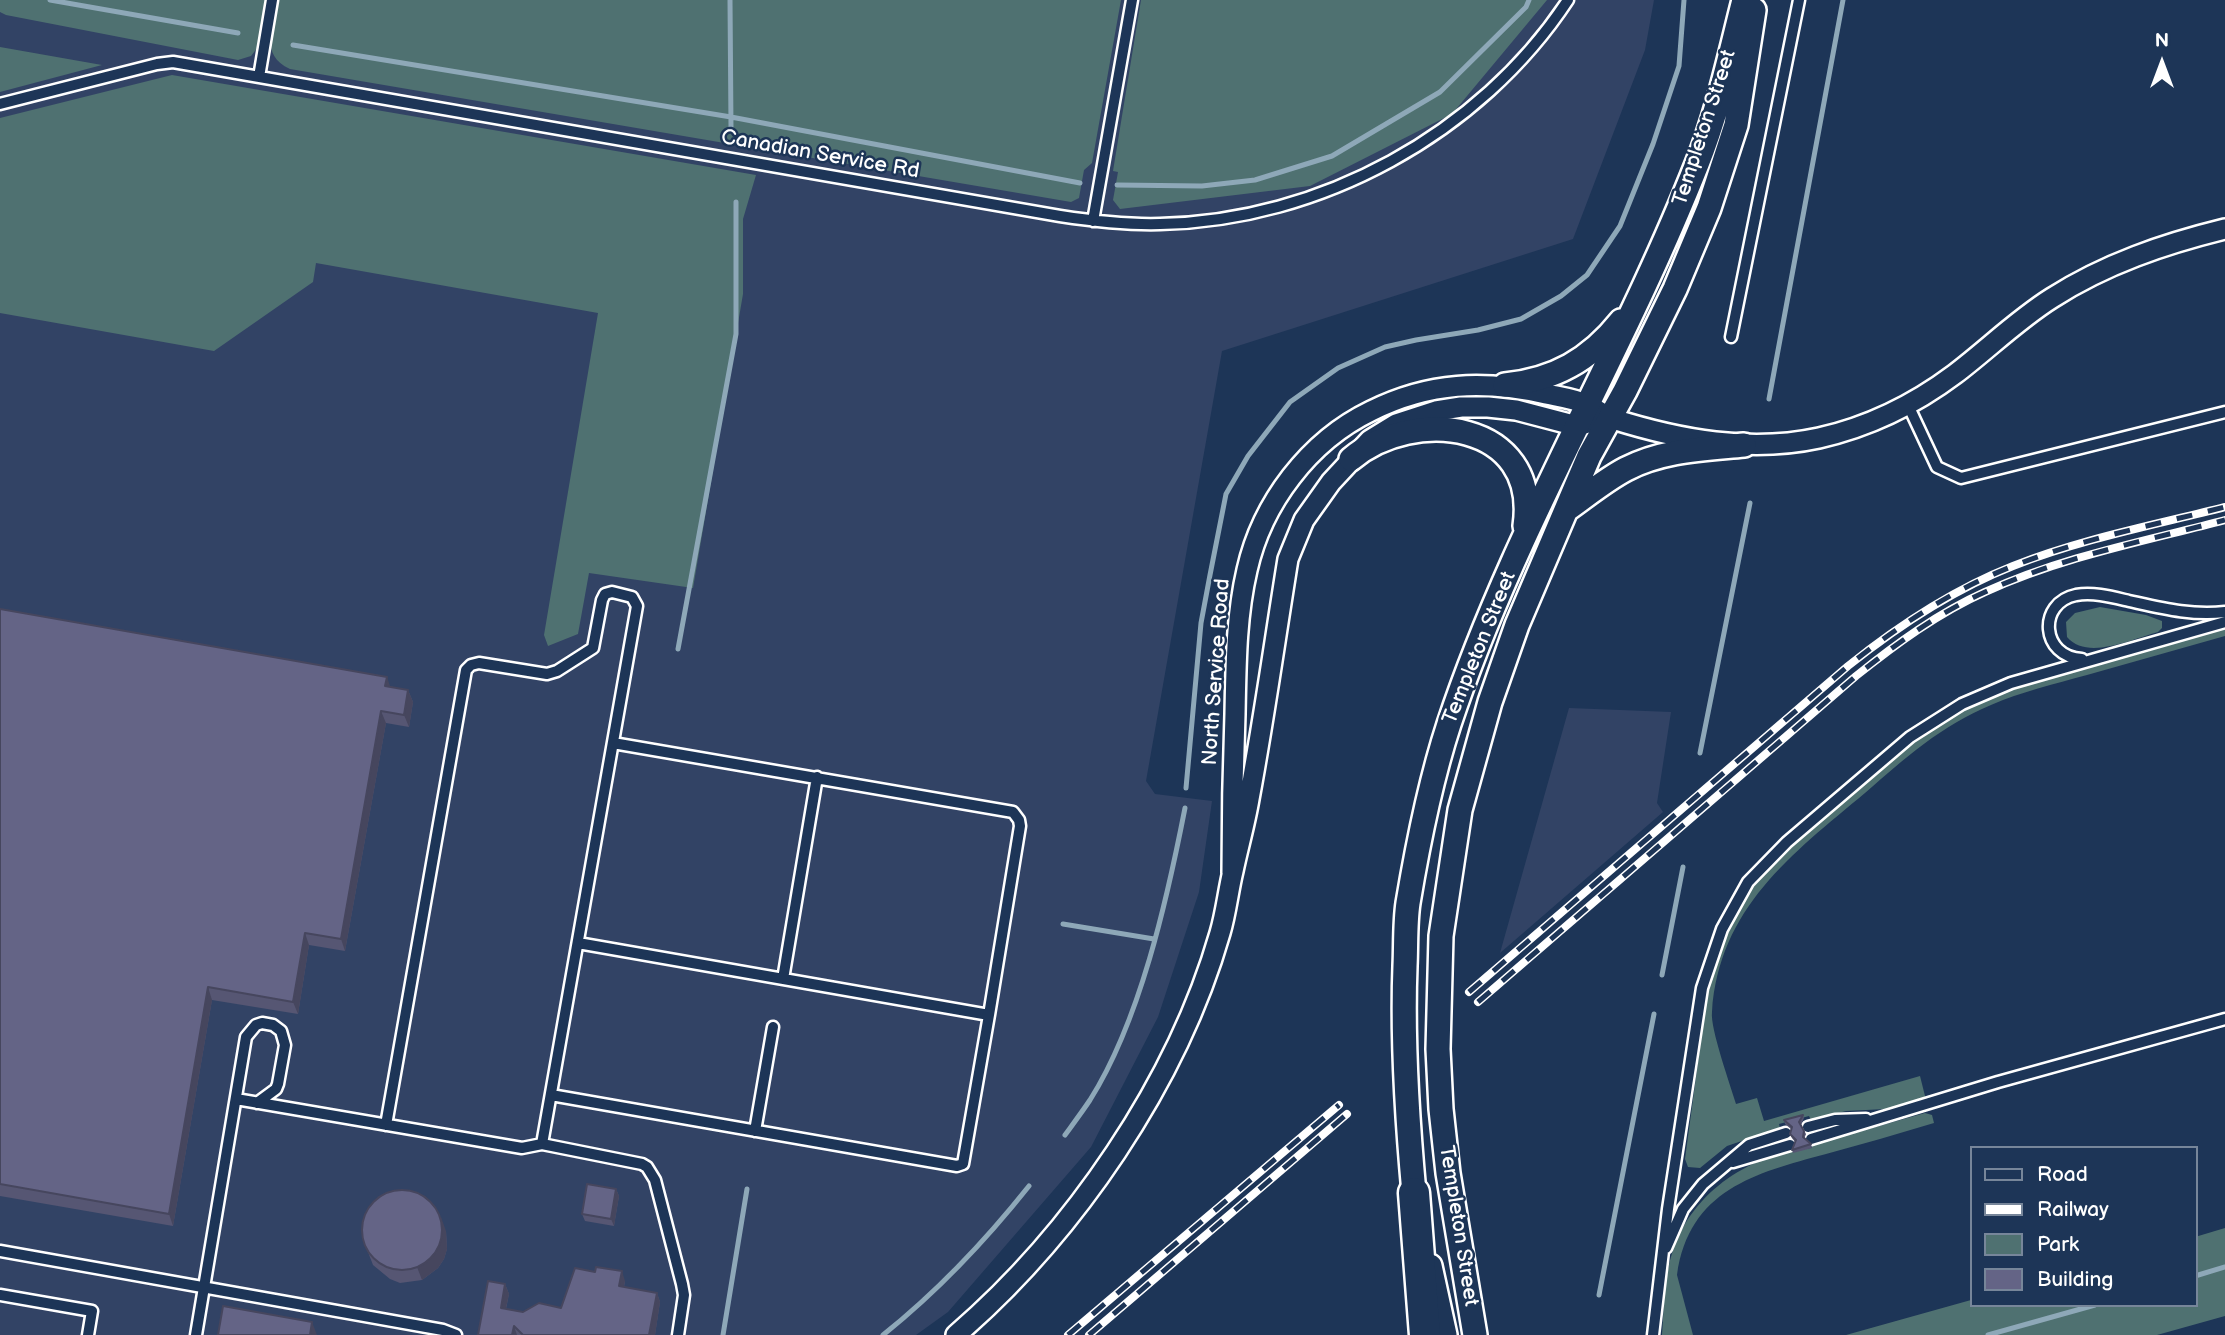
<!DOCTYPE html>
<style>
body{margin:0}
#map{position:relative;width:2225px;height:1335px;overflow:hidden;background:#1d3557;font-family:"Balsamiq Sans",sans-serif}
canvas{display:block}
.legend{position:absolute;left:1970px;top:1146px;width:228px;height:161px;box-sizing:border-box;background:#1d3557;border:2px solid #77869a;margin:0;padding:9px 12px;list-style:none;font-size:21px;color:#fff}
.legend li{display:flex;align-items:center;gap:14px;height:35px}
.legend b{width:35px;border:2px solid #77869a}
.north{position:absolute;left:2127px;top:28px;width:70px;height:70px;-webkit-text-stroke:5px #1d3557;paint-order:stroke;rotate:0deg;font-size:19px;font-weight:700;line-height:28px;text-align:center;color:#fff}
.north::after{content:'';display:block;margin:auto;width:24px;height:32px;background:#fff;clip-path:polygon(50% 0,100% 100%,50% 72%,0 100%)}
</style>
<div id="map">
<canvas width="2225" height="1335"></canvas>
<ul class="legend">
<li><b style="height:9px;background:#1d3557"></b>Road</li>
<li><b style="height:9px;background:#fff"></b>Railway</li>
<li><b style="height:19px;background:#4f7171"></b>Park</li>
<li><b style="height:19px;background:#646486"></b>Building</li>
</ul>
<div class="north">N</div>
</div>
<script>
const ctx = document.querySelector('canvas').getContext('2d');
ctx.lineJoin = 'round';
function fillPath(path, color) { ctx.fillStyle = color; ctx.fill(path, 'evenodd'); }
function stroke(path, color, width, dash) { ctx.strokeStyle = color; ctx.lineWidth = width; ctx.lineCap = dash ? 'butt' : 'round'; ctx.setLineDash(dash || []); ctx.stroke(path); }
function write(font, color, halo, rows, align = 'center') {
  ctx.font = font + ' "Balsamiq Sans",sans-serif'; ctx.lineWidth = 5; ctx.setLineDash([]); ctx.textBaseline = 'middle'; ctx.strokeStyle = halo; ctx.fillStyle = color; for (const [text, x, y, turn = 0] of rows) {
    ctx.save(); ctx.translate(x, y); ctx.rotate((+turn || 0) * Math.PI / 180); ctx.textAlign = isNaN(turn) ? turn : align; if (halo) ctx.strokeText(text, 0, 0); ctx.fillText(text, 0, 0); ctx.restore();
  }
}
const built = new Path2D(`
 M 0,0 L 1654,0 L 1645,50 L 1573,239 L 1222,351 L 1146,781 L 1155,794 L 1212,801 L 1199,892 L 1158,1017 L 1091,1147 L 948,1312 L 916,1335 L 0,1335 Z
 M 1569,708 L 1671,712 L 1657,803 L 1663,812 L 1500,953 Z`);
const green = new Path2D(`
 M 0,0 L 266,0 L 258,47 L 251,56 L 238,60 L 6,15 L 0,12 Z
 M 278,0 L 1121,0 L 1092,163 L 1084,170 L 1079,198 L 1071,202 L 290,69 C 259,55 273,27 278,0 Z
 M 1141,0 L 1547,0 L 1452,114 L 1310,186 L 1120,209 L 1113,200 L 1118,172 L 1113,171 Z
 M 0,47 L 102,65 L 0,92 Z
 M 172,75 L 756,175 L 743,219 L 743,294 L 693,588 L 589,573 L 578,634 L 548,646 L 544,635 L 598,313 L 316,263 L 313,282 L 214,351 L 0,313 L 0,118 Z
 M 2100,607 L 2146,615 L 2162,621 L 2162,628 L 2158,632 C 2132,639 2087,661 2067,637 L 2066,622 L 2075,613 Z
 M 2225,628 L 2225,636 C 2179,649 2133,662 2087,675 C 2054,684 2021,692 1991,705 C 1942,725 1904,759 1865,793 C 1792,854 1719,908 1712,1012 C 1710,1028 1730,1084 1736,1104 L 1757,1098 L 1764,1121 L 1920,1076 L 1925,1096 L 1924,1099 L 1886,1109 L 1846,1111 L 1811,1120 L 1809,1116 L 1779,1124 L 1780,1128 L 1727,1146 L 1700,1168 L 1688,1167 L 1685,1159 L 1709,980 L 1727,929 L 1735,913 L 1755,883 L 1779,856 L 1911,744 L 1970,706 L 2021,686 Z
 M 1925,1113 L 1932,1115 L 1934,1123 C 1898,1134 1862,1144 1826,1154 C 1755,1173 1689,1190 1677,1275 L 1693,1335 L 1662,1335 C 1664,1307 1664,1277 1673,1250 C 1693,1191 1752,1153 1812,1148 L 1812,1145 Z
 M 2225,1228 L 2225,1316 L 2157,1335 L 1846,1335 L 1971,1300 L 1971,1305 L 2195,1305 L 2195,1237 Z`);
const stream = new Path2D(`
 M 50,0 L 238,33
 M 730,0 L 731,127
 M 293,45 L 731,117 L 1080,183
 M 1117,185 L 1202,186 L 1255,180 L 1332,156 L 1440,92 L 1526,7 L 1529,0
 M 1769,399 L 1843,0
 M 678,649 L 736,334 L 736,202
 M 1700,753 L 1750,503
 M 1186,788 L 1201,623 L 1210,575 L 1226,494 L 1248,456 L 1290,402 L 1338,368 L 1385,347 L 1416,340 L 1478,330 L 1521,319 L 1561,296 L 1587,275 L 1620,226 L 1653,144 L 1679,66 L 1684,0
 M 1063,924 L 1154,939
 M 1662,975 L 1683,867
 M 1065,1135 C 1073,1124 1082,1112 1090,1100 C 1140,1021 1167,900 1185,808
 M 2195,1276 L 2225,1267
 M 1599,1295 L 1654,1014
 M 723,1335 L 747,1189
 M 883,1335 C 938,1291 986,1240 1029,1186
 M 1988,1335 L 2095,1305`);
const service = new Path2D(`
 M 259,77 L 272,0
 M 0,104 L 157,64 L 173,62 L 1060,216 C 1093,221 1126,225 1160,224 C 1320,221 1480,134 1568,0
 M 1093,221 L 1132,0
 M 1731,337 L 1799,0
 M 1908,405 L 1937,467 L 1961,478 L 2225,412
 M 2082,659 C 2041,657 2037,603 2076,595 C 2094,592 2112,597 2129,601 C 2161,608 2192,616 2225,612
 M 578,943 L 989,1015 L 1020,826 L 1019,820 L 1013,812 L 613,743
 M 783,979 L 817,777
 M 551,1095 L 957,1166 L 963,1164 L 989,1015
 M 236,1099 L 522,1148 L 542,1144 L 642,1164 L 647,1167 L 655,1180 L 682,1284 L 684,1295 L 678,1335
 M 386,1125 L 466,670 L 471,665 L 479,663 L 547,674 L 557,671 L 593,648 L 602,600 L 605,594 L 612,592 L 632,597 L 637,606 L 542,1144
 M 1808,1127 L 1835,1120 L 1866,1119
 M 755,1131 L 773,1027
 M 1811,1139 L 1998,1082 L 2225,1019
 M 1733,1162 L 1790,1145
 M 1666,1248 L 1683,1209 L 1703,1184 L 1749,1145 L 1786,1133
 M 0,1251 L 443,1330 L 456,1335
 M 0,1295 L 92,1311 L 88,1335
 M 196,1335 L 246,1037 L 256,1025 L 262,1023 L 273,1025 L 281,1031 L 285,1045 L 278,1084 L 276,1089 L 257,1103
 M 1653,1335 L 1668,1209 L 1702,988 L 1722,929 L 1748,882 L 1787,842 L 1910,737 L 1962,704 L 2011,683 L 2225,622`);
const minor = new Path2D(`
 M 1232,873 C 1232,820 1233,767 1235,714 C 1236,666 1236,617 1247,570 C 1262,503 1309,441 1371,411 C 1429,382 1484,380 1546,394 C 1560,397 1576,399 1588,405 C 1597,409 1604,416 1613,419 C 1680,440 1750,453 1819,438 C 1868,427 1915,404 1955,374 C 1988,349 2017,320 2052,298 C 2105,264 2164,244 2225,229
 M 956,1335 C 1073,1234 1177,1083 1220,933 C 1226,913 1228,892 1233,871 C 1238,847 1245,823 1249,799 C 1264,719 1275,639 1288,559 L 1304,520 L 1331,482 L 1370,440 L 1396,424 L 1436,411 L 1461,407 L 1488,407 L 1516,410 L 1577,426 L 1591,422`);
const tertiary = new Path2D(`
 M 1505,385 C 1554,380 1590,360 1621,321
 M 1351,459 C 1414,406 1540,421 1525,526
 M 1566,510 C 1586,496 1605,480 1626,469 C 1663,450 1703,449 1744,445
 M 1417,1209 L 1414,1193 C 1407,1117 1402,1042 1405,966 C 1406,945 1405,923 1408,903 C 1418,843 1430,782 1449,724 C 1513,531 1622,354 1697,164 C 1718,112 1730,55 1744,0
 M 1430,1266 L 1445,1335
 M 1475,1335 L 1448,1173 L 1441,1109 L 1438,1049 L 1441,936 L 1460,810 L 1490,702 L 1517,625 L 1589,456 L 1625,391 L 1675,289 L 1709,208 L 1736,125 L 1754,10`);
const primary = new Path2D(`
 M 1414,1193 L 1425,1335`);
const rail = new Path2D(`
 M 1469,992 L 1848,666 C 1898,626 1952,590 2013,566 C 2081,539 2154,525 2225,507
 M 1478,1002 L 1856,676 C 1896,644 1938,613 1985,592 C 2061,557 2145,541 2225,520
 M 1068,1335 L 1339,1105
 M 1089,1335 L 1347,1114`);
const wall = new Path2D(`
 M 0,609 L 408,690 L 413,702 L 409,727 L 386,723 L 345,951 L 309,945 L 298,1014 L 212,1000 L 173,1226 L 0,1196 Z
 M 1803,1115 L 1804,1118 L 1801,1125 L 1806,1134 L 1804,1139 L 1811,1144 L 1812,1148 L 1793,1153 L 1792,1150 L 1795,1142 L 1792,1138 L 1790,1134 L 1791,1129 L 1785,1124 L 1784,1120 Z
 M 616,1189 L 619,1196 L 614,1226 L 585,1221 L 582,1214 Z
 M 446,1231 L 447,1249 L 444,1259 L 438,1268 L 422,1280 L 400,1283 L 390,1279 L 373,1265 L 363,1239 Z
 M 625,1281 L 624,1287 L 657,1293 L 660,1302 L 655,1335 L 478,1335 L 505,1284 L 509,1294 L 506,1309 L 523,1312 L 561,1308 Z`);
const shadedWall = new Path2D(`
 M 387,677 L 391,689 L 385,686 Z
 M 408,690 L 413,702 L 409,727 L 404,715 Z
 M 381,711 L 386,723 L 345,951 L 341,939 Z
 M 305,933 L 309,945 L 298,1014 L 293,1002 Z
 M 208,987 L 212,1000 L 173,1226 L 169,1214 Z
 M 616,1189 L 619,1196 L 614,1226 L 611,1219 Z
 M 441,1217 L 446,1231 L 447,1249 L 444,1259 L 438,1268 L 422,1280 L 417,1267 Z
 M 622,1271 L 625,1281 L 622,1295 L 619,1286 Z
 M 505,1284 L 509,1294 L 504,1317 L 501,1308 Z
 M 657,1293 L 660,1302 L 655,1335 L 649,1335 Z
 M 312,1322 L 317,1335 L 310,1335 Z
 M 514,1326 L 517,1335 L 512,1335 Z`);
const building = new Path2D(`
 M 0,609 L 387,677 L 385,686 L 408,690 L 404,715 L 381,711 L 341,939 L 305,933 L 293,1002 L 208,987 L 169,1214 L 0,1184 Z
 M 1803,1115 L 1799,1122 L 1804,1131 L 1803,1137 L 1811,1144 L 1792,1150 L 1796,1140 L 1790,1134 L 1792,1127 L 1784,1120 Z
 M 587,1184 L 616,1189 L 611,1219 L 582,1214 Z
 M362 1230a40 40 0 1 1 80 0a40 40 0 1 1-80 0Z
 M 596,1267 L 622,1271 L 619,1286 L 657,1293 L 649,1335 L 523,1335 L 514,1326 L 512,1335 L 478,1335 L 488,1281 L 505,1284 L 501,1308 L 523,1312 L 539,1303 L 561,1308 L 575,1268 L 595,1272 Z
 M 223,1306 L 312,1322 L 310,1335 L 218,1335 Z`);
const streetNames = [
 ["Templeton Street",1705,128,-72],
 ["Canadian Service Rd",820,155,10],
 ["Templeton Street",1480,648,-68],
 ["North Service Road",1217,672,-86],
 ["Templeton Street",1458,1226,81]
];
fillPath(built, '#324365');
fillPath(green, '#4f7171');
stroke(stream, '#8ea8b8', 5);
stroke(service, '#fff', 15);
stroke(minor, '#fff', 24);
stroke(tertiary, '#fff', 28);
stroke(primary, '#fff', 35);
stroke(service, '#1d3557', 10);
stroke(minor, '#1d3557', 19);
stroke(tertiary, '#1d3557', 23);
stroke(primary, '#1d3557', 30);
stroke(rail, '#fff', 8);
stroke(rail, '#1d3557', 5, [16]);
fillPath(wall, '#565673');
fillPath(shadedWall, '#46465e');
fillPath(building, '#646486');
stroke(building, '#46465e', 2);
write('21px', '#fff', '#1d3557', streetNames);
</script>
